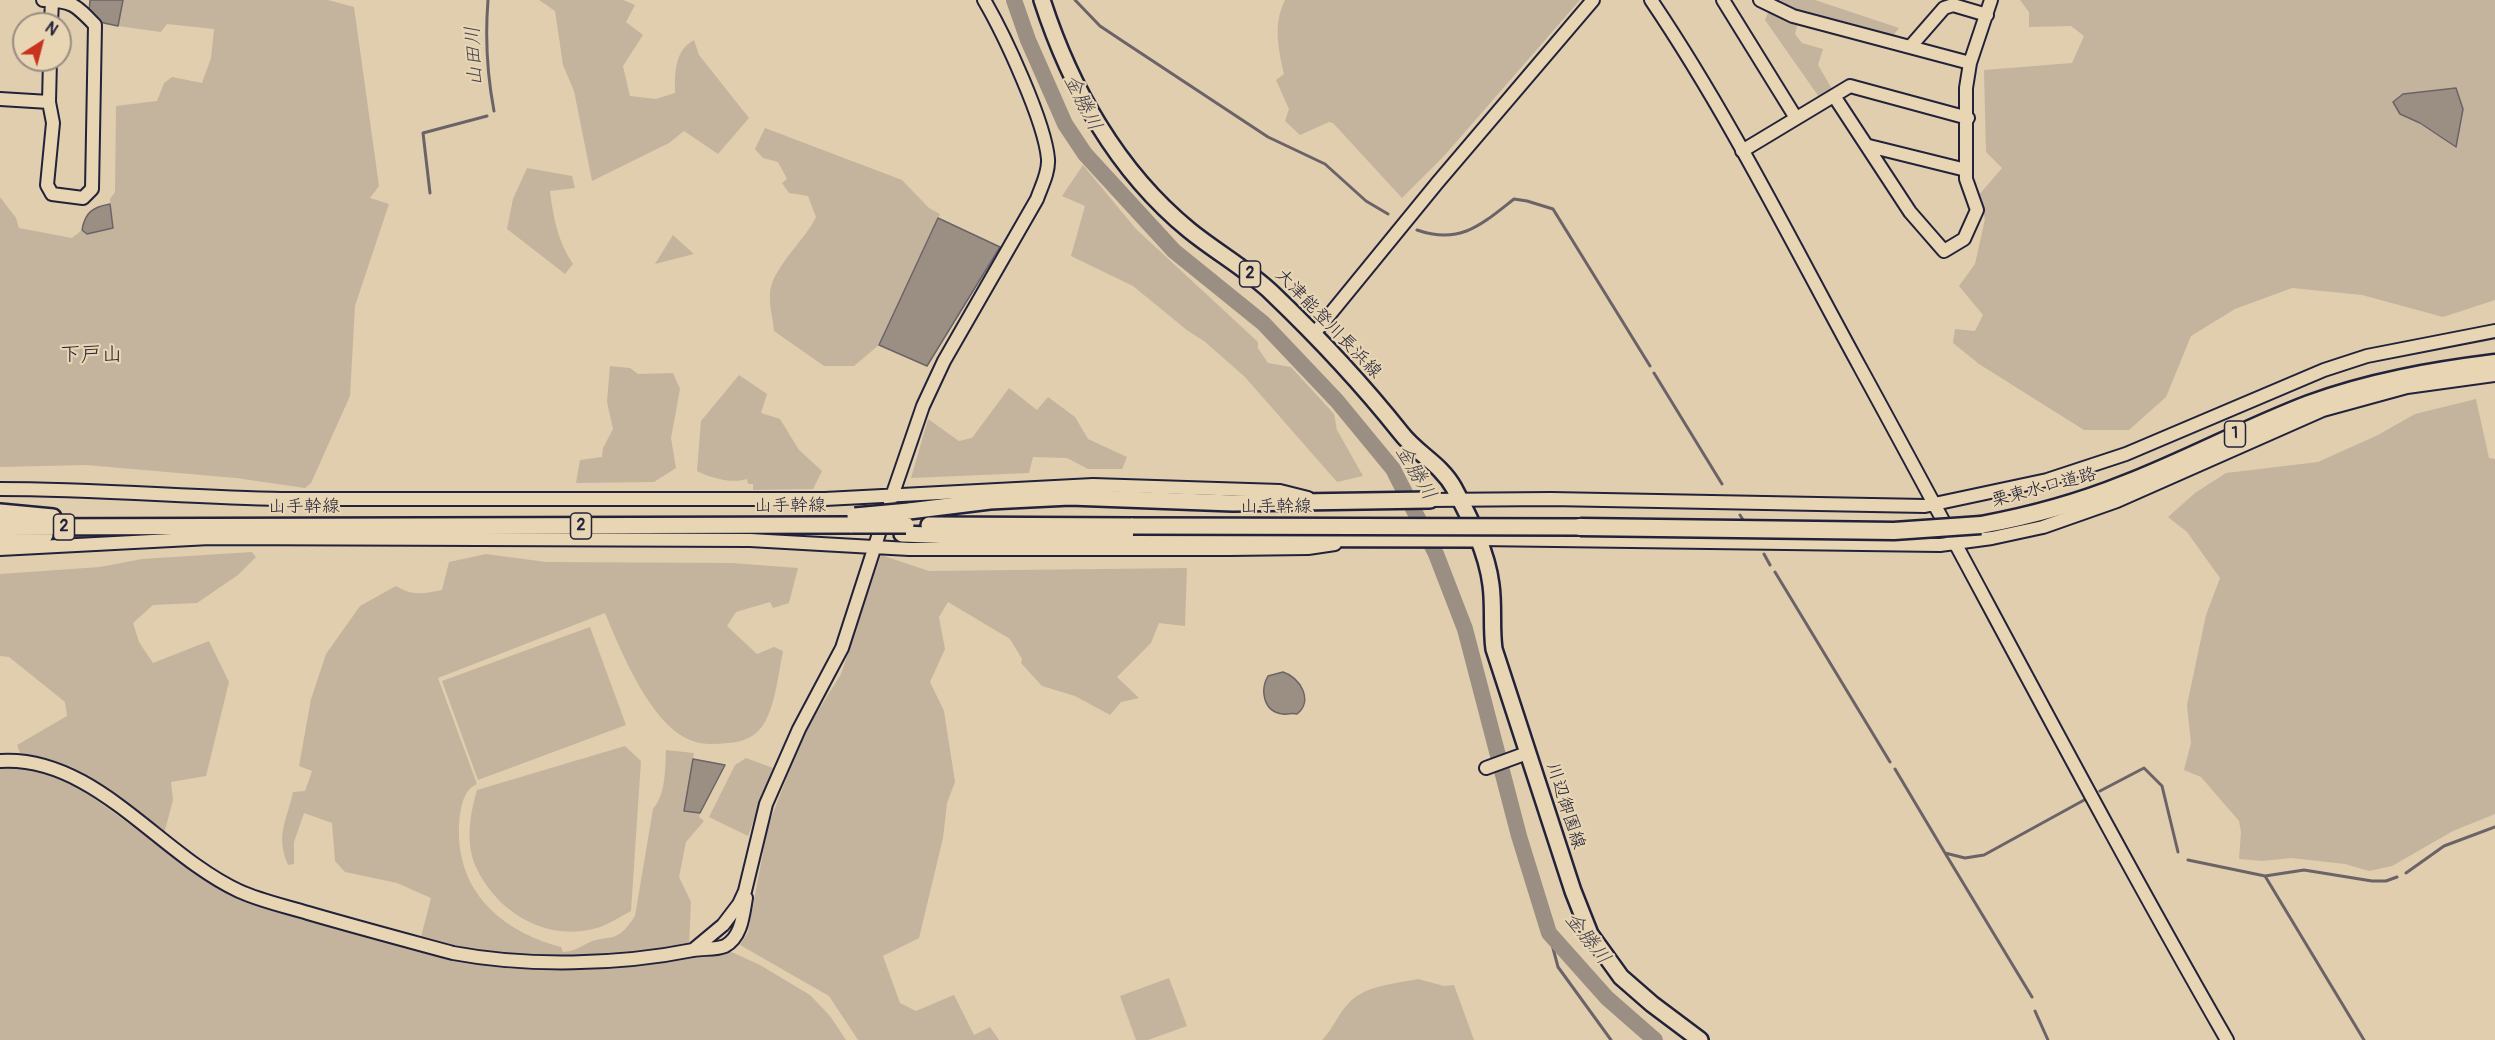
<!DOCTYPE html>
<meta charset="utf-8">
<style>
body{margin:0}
#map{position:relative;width:2495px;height:1040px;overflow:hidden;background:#e0ceae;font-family:Pangolin,sans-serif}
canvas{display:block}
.north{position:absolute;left:12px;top:12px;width:60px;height:60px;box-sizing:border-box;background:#e8d5b3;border:2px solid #998d83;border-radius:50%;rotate:36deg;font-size:16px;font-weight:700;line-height:24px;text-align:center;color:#22223b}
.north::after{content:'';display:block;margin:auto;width:21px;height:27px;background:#c8321e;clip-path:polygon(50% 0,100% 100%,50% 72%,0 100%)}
</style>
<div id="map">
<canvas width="2495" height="1040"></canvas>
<div class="north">N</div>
</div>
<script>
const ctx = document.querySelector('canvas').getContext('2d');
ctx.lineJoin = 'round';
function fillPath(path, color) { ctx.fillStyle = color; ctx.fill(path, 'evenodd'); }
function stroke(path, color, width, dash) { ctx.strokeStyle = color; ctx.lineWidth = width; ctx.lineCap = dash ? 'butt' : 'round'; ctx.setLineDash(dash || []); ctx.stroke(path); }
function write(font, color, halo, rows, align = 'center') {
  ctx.font = font + ' Pangolin,"Klee One",sans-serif'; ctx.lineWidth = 4.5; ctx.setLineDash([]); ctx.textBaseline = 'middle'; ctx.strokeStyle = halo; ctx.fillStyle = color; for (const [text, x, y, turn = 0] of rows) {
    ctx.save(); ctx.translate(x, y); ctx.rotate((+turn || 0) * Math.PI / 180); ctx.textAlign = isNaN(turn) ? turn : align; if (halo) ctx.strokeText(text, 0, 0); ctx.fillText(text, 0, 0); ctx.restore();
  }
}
const green = new Path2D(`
 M 123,0 L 328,0 L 354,7 L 379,186 L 370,198 L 389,204 L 355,306 L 350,396 L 311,483 L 305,488 L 236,478 L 86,465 L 0,467 L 0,197 L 16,218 L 19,228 L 72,238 L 82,230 L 88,234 L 112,228 L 110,199 L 115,192 L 116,106 L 157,101 L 164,83 L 172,77 L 202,83 L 211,58 L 214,29 L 167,24 L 161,32 L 118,26 Z
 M 539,0 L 623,0 L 635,5 L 626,22 L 643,35 L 623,66 L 630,96 L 656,99 L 675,93 C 675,73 674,51 694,40 L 699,55 L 749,118 L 718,154 L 684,131 L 669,143 L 592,181 L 574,91 L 563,65 L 555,11 Z
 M 1285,0 L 1580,0 L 1444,156 L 1402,198 L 1333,123 L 1329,122 L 1300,135 L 1285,121 L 1289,109 L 1276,80 L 1284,74 C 1278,48 1273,24 1285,0 Z
 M 1770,0 L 1815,0 L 1899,28 L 1892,37 L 1795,12 Z
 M 2020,0 L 2495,0 L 2495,300 L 2443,317 L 2362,295 L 2292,288 L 2235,309 L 2191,336 L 2166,397 L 2129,430 L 2084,430 L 1979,364 L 1953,343 L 1955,329 L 1975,331 L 1983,315 L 1959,286 L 1975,264 L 1985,219 L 1978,196 L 2002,168 L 1986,152 L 1984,70 L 2072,63 L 2084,36 L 2071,26 L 2029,27 L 2029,12 ZM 2463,109 L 2455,147 L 2420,123 L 2400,114 Z
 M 1769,10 L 1798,22 L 1795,34 L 1802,43 L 1823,49 L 1818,65 L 1832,89 L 1819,97 L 1765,20 Z
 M 765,128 L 902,180 L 929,208 L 940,214 L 879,345 L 854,366 L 824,366 L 774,331 C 773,319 769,306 770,294 C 770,270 806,239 816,217 L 808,196 L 789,193 L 782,183 L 787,179 L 778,162 L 763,158 L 755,149 Z
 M 1083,165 L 1136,229 L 1258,342 L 1258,348 L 1268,363 L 1291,367 L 1334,414 L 1337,430 L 1363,476 L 1337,482 L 1245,377 L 1204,341 L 1188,331 L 1133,286 L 1071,256 L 1085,206 L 1062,196 Z
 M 527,168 L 572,176 L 575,188 L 550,191 C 553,216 558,243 573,264 L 565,274 L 507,229 L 513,199 Z
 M 673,235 L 694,254 L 655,264 Z
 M 610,366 L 630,368 L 638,374 L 673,373 L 680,389 L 671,438 L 676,468 L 654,482 L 576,483 L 580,460 L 602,457 L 603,448 L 613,429 L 607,402 Z
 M 739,375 L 767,394 L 761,413 L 780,419 L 799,450 L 822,471 L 813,489 L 753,490 L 753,484 L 748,484 L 747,479 C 731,484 711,478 697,471 L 701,421 Z
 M 1009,388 L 1037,410 L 1048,397 L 1075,417 L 1088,439 L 1127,457 L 1122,469 L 1088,469 L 1067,458 L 1033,457 L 1029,473 L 911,478 L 928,419 L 959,441 L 972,438 Z
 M 2476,399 L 2489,458 L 2495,459 L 2495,814 L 2453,831 L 2392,866 L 2369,871 L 2345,864 L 2291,858 L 2262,861 L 2239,859 L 2241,832 L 2239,821 L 2201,777 L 2184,770 L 2191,743 L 2187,705 L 2206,615 L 2220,578 L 2187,532 L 2168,517 L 2195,493 L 2226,473 L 2318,462 L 2378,435 L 2415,414 Z
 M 252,552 L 256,557 L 238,575 L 197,603 L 153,605 L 133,623 L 139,642 L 153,663 L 209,641 L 229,682 L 206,776 L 171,782 L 173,800 L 164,834 C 115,799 81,766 20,753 L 17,745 L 67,716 L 65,702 L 9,657 L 0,656 L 0,574 L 100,567 L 142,559 Z
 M 486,554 L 546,562 L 732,563 L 798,568 L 789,603 L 773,608 L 770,602 L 736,612 L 727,626 L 757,654 L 774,647 L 783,651 C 778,675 776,701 765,722 C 756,737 744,742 728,743 C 717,744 706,745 696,742 C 652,730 621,651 605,613 L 438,678 L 477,784 C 465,789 462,802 460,814 C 451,885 496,930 561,947 L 563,952 C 574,951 576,949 586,944 C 610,932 615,947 635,916 L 653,809 C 666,794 665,769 666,750 L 694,753 L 684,811 L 700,813 L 699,817 L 704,821 L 686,842 L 679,877 L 691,902 L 689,946 L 673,950 L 538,957 L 497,955 L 421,937 L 431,898 L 397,883 L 345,872 L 335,861 L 332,823 L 304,813 L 294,842 L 294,864 L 288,865 C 275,834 287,821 293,792 L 305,791 L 312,771 L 299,766 L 311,699 L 326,654 L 360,606 L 396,586 C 413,596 423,594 442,590 L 449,562 Z
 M 881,555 L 929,571 L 1187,568 L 1185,626 L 1159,623 L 1151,643 L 1117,677 L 1139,698 L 1121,702 L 1110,715 L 1075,696 L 1042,686 L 1021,663 L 1022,659 L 1010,639 L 948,602 L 939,617 L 945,649 L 930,682 L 944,711 L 955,782 L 947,803 L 943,838 L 919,938 L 883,956 L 900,1003 L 916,1011 L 954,995 L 974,1035 L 990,1027 L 999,1040 L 858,1040 L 829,996 L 740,945 L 748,932 L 768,826 L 803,735 L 841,674 Z
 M 590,627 L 626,725 L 478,780 L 442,681 Z
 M 625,746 L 641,761 L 631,911 C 618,918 606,926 593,929 C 544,941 496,911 476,867 C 465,843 470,814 477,790 Z
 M 746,758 L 773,768 L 748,836 L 709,817 L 735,765 Z
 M 0,767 L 37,768 L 77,786 L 209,882 L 243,899 L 440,955 L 510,969 L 668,962 L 725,949 L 760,965 L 810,995 L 830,1016 L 846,1040 L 0,1040 Z
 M 1169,978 L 1187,1026 L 1148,1040 L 1136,1040 L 1120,996 Z
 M 1418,979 L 1444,986 L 1454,985 L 1474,1040 L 1322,1040 C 1333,1029 1337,1016 1347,1005 C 1364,985 1394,984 1418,979 Z`);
const water = new Path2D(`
 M 90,0 L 123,0 L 118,26 L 99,22 L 89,12 Z
 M 2456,88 L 2463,109 L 2456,147 L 2420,123 L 2400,114 L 2393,102 L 2403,94 Z
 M 110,204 L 113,228 L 87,234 L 82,230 C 85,212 93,207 110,204 Z
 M 938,218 L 1000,247 L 927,366 L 879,345 Z
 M 1283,672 C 1300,677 1314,701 1297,714 C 1291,712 1289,715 1283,714 C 1263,712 1260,690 1268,676 Z
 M 693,759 L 725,765 L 700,813 L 684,811 Z`);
const stream = new Path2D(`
 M 488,0 C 485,38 487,74 494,111
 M 1075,0 L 1100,26 L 1124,42 L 1268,137 L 1325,164 L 1366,201 L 1388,214
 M 430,193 L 423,133 L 487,116
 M 1417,230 C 1460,245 1481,225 1514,199 L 1527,201 L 1553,209 L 1650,366
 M 1654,373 L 1722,484
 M 1740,515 L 1745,523
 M 1764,554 L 1770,565
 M 1775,572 L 1890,762
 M 1895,769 L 1945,853 L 1965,858 L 1984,855 L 2086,799
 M 2100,791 L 2144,768 L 2162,786 L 2178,852
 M 1945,853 L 2032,997
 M 2188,860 L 2265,876 L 2304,870 L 2372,881 L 2386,881 L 2397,877
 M 2406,873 L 2444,846 L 2495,827
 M 2265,876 L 2364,1040
 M 1549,933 L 1558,967 L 1611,1040
 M 2035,1011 L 2048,1040`);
const river = new Path2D(`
 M 1014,0 L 1028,40 L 1065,124 L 1085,154 L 1174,251 L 1263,323 L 1337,401 L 1393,469 L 1436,554 L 1465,629 L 1519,836 L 1549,933 L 1607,998 L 1655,1040`);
const minor = new Path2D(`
 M 43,0 C 72,1 75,4 95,25 L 92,189 L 83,198 L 52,194 L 47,185 L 53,123 L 49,102 L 50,60
 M 1651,0 C 1730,117 1793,245 1861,369 C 1983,592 2100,819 2227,1040
 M 1723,0 L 1796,118
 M 1760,0 L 1793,16 L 1970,63
 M 51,24 L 52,0
 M 1910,47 L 1944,8 L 1953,5 L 1987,15
 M 1834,96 L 1910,212 L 1944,251 L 1964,239 L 1977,210 L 1966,179 L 1966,88 L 1970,63 L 1991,0
 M 0,99 L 49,102
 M 1869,146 L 1966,170
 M 1742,151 L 1850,86 L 1968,118
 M 1313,335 L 1438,182 L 1593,0
 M 0,489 C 94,489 188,497 282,499 L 825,499 L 1093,485 L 1280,491 L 1308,498
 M 1430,500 L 1551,499 L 1925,506 L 2047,480 L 2126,454 L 2324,370 L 2367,356 L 2495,331
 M 890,502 L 923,406 L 944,361 L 1037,199 C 1041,187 1049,173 1048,159 C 1045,122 1004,34 984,0
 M 1478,539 L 1940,545 L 1992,538 L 2043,527 L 2117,501 L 2323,410 L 2407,387 L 2495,375
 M 0,549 L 210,538 L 750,540 L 909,549 L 1230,549 L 1308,548 L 1335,544
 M 0,761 C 94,755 159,854 239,891 C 261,901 285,906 308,913 C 356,927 405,940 453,953 C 527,967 619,965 693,950 C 703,948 716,950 725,946 C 742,937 743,914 746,898
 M 1486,768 L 1527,753
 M 693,950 L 723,925 L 739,904 L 745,891 L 766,804 L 799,729 L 842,648 L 884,518`);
const major = new Path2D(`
 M 1042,0 C 1070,87 1117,171 1189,230 C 1216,252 1247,269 1272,293 C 1318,337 1362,384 1401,433 C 1417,454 1441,464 1454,488 C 1470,518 1487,552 1491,585 C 1494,607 1491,627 1494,649 L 1573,891 L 1590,934 L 1621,977 L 1652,1004 L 1700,1040
 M 909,511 L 990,501 L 1070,497 L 1233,503 L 1430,500
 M 0,512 L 53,517
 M 929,525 L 1133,526
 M 0,527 L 851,525
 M 902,534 L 1007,538 L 1478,539
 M 0,540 L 45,535`);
const highway = new Path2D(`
 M 1981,525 C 2030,516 2078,503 2125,484 C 2187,460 2246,428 2309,404 C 2369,382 2431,371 2495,363`);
const majorBridge = new Path2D(`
 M 855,516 L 909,511
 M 852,525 L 906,525
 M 1133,526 L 1580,527`);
const highwayBridge = new Path2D(`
 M 1580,527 L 1894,531 L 1981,525`);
const shields = [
 [1250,274,21],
 [2235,434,21],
 [581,526,21],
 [64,527,21]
];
const shieldNames = [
 ["2",1250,274],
 ["1",2235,434],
 ["2",581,526],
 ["2",64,527]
];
const streetNames = [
 ["大津能登川長浜線",1328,324,46],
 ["栗東水口道路",2044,488,-15],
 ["山手幹線",790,506],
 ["山手幹線",304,507],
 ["山手幹線",1276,507],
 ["川辺御園線",1565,806,72]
];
const waterNames = [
 ["山田川",475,56,-93],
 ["金勝川",1082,103,63],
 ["金勝川",1415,473,59],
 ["金勝川",1587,939,52]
];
const quarterNames = [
 ["下戸山",91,356]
];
fillPath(green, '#c4b49d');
fillPath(water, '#9b8f84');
stroke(water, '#6b6367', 1.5);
stroke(stream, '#6b6367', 3);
stroke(river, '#9b8f84', 16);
stroke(minor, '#22223b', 16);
stroke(major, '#22223b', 20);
stroke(highway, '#22223b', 21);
stroke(minor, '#e8d5b3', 12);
stroke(major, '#e8d5b3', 15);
stroke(highway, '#e8d5b3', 16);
stroke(majorBridge, '#22223b', 20, []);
stroke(highwayBridge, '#22223b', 21, []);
stroke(majorBridge, '#e8d5b3', 15);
stroke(highwayBridge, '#e8d5b3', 16);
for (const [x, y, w] of shields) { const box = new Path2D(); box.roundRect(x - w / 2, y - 13, w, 26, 4.5); ctx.fillStyle = '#e8d5b3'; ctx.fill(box); stroke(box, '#22223b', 1.5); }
write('bold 16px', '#22223b', null, shieldNames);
write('18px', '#22223b', '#e8d5b3', streetNames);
write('italic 20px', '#464351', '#e8d5b3', waterNames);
write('21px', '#22223b', '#e8d5b3', quarterNames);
</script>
